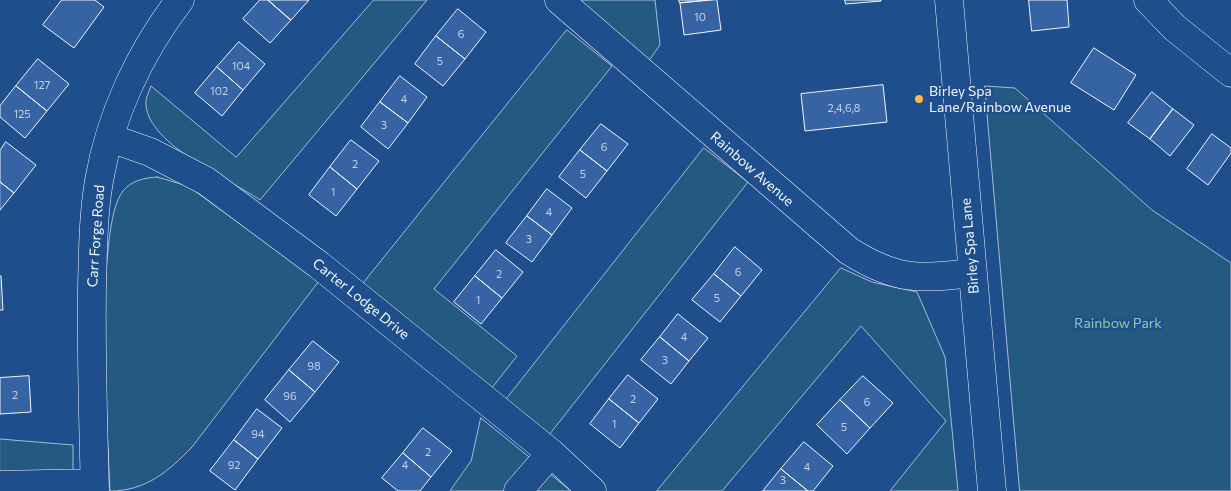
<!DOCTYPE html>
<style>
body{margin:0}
canvas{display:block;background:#1f4e8c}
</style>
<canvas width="1231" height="491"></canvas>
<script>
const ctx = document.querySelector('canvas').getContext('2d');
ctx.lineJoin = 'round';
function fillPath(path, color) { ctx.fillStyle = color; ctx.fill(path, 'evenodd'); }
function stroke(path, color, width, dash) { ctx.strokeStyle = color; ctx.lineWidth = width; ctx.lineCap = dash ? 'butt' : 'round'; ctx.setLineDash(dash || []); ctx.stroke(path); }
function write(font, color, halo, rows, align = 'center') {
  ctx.font = font + ' Commissioner,sans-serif'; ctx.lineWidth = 4; ctx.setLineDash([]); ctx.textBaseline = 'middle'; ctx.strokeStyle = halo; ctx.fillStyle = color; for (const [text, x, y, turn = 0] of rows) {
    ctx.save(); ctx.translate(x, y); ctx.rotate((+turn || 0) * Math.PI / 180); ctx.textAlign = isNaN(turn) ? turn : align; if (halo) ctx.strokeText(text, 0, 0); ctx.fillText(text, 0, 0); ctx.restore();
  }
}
const green = new Path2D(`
 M 374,0 L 427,0 L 260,200 C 229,179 149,145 146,105 C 145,99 149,92 151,86 L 236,157 Z
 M 577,0 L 655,0 L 660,45 L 648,62 Z
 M 567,30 L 612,66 L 434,289 L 517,356 L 491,389 L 362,285 Z
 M 985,86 L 1015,88 L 1152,210 L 1231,263 L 1231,491 L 1020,491 Z
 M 704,148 L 748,182 L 549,435 L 505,401 Z
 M 157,177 L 188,186 L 319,281 L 192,447 C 169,471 146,491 110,491 C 108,438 94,226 123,191 C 132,180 145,178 157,177 Z
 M 841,268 L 872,282 L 917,292 L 945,357 L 958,491 L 890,491 L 946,421 L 861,326 L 722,491 L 657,491 Z
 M 481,418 L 571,491 L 450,491 L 471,461 Z
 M 0,439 L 73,445 L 73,491 L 0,491 Z`);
const building = new Path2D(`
 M 62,0 L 95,0 L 104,7 L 74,48 L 43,25 Z
 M 260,0 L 268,0 L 291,20 L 270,43 L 243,19 Z
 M 268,0 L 309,0 L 291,20 Z
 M 679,0 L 708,0 L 680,3 Z
 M 717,0 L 721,30 L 684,35 L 680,3 Z
 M 845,0 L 881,0 L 881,1 L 846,4 Z
 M 1029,0 L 1067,0 L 1069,27 L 1032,31 Z
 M 458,9 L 486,32 L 465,59 L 436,36 Z
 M 436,36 L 465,59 L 443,86 L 415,64 Z
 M 239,42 L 265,64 L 243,90 L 217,67 Z
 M 1094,48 L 1136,75 L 1114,110 L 1071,83 Z
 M 38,59 L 69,84 L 47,111 L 16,86 Z
 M 217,67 L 243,90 L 222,116 L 195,93 Z
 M 400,76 L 427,97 L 408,123 L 380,102 Z
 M 883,85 L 887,122 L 805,131 L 801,94 Z
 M 16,86 L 47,111 L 25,138 L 0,117 L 0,106 Z
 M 1152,92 L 1173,109 L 1150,139 L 1128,123 Z
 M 380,102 L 408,123 L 388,149 L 361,127 Z
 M 1173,109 L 1194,125 L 1170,156 L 1150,139 Z
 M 601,124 L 628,144 L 607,171 L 580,150 Z
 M 1212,134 L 1231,148 L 1231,153 L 1208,185 L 1187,169 Z
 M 351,140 L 379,161 L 357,189 L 330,167 Z
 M 6,142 L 36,165 L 14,193 L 0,182 L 0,151 Z
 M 580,150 L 607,171 L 586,198 L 559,177 Z
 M 330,167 L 357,189 L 336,216 L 309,195 Z
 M 0,182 L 14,193 L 0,210 Z
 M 547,189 L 572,208 L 552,235 L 527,216 Z
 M 527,216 L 552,235 L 532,262 L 506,243 Z
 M 735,247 L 762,270 L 741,296 L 714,274 Z
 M 496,250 L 523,272 L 502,298 L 475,276 Z
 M 714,274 L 741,296 L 720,322 L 692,300 Z
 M 0,276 L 1,276 L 3,310 L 0,310 Z
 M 475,276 L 502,298 L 481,324 L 454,302 Z
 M 678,314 L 708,338 L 689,361 L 660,337 Z
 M 660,337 L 689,361 L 671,384 L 641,360 Z
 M 313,341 L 339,362 L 315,392 L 289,370 Z
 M 289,370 L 315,392 L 290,422 L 265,400 Z
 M 628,375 L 658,399 L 639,423 L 609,399 Z
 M 29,376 L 31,412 L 0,414 L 0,378 Z
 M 863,376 L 893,403 L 870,428 L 840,400 Z
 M 609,399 L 639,423 L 620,448 L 590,424 Z
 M 840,400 L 870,428 L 847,454 L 817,425 Z
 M 257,409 L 282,428 L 258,459 L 234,440 Z
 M 423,428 L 452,451 L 431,477 L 403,453 Z
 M 234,440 L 258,459 L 235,490 L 210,471 Z
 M 804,442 L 833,466 L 813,491 L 808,491 L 781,469 Z
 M 403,453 L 431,477 L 420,491 L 398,491 L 382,478 Z
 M 781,469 L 808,491 L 763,491 Z`);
const minor = new Path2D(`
 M 559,0 L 849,251 C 897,281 918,279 972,273
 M 949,0 L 992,491
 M 1148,0 L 1175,28 L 1231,73
 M 110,138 L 150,152 L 206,181 L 319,265 L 551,453 L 592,491
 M 0,485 L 94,483
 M 95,491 C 93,423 91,355 92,287 C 93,251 93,216 99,181 C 110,116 140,52 180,0
 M 518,491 L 551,453`);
const markers = [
 [919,99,5,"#ffb74d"]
];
const numberNames = [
 ["10",700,17],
 ["6",461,34],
 ["5",440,61],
 ["104",241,66],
 ["127",42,85],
 ["102",219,91],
 ["4",404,99],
 ["2,4,6,8",844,108],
 ["125",22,114],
 ["3",384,125],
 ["6",604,147],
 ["2",355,164],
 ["5",583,174],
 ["1",333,192],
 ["4",549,212],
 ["3",529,239],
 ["6",738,272],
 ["2",499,274],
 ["5",717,298],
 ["1",478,300],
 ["4",684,337],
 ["3",665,360],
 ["98",314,366],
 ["2",15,395],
 ["96",290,396],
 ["2",633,399],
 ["6",867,402],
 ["1",614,424],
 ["5",844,427],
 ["94",258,434],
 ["2",428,452],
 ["92",234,465],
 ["4",405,465],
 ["4",807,467],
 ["3",783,480]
];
const poiNames = [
 ["Birley Spa",929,91],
 ["Lane/Rainbow Avenue",929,107]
];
const streetNames = [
 ["Rainbow Avenue",752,169,41],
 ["Carr Forge Road",96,236,-86],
 ["Birley Spa Lane",970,246,-95],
 ["Carter Lodge Drive",361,299,39]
];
const parkNames = [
 ["Rainbow Park",1118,323]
];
fillPath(green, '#245a82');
stroke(green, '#a8bbd7', 1);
fillPath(building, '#3563a3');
stroke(building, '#f2f6ff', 1);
stroke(minor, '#f2f6ff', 29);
stroke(minor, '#1f4e8c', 28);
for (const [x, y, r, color] of markers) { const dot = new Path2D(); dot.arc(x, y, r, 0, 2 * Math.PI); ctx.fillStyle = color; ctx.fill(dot); stroke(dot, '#1f4e8c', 2); }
write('11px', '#c3d1e8', null, numberNames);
write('14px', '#f2f6ff', '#1f4e8c', poiNames, 'left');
write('14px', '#f2f6ff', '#1f4e8c', streetNames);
write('14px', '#97c8a6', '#1f4e8c', parkNames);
</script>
